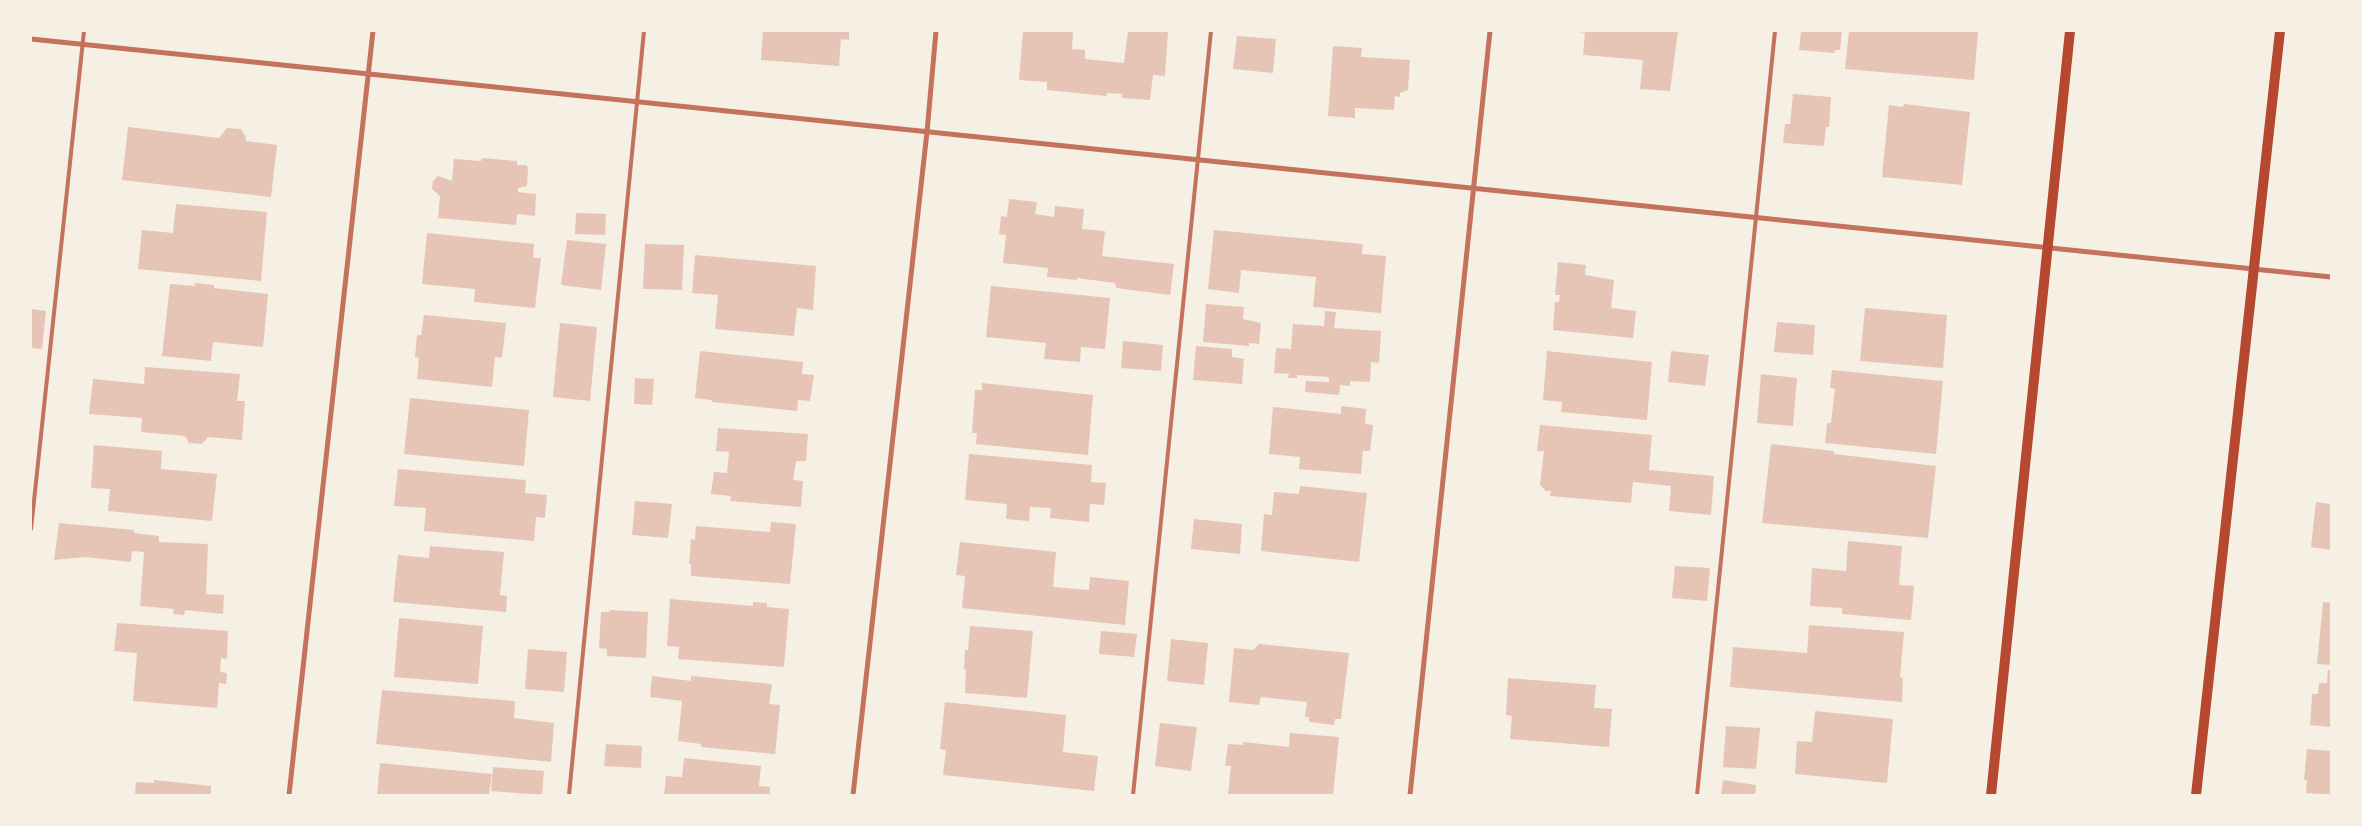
<!DOCTYPE html>
<style>
body{margin:0}
#map{position:relative;width:2362px;height:826px;overflow:hidden;background:#f6efe4;font-family:Cabin,sans-serif}
canvas{display:block}
.frame{position:absolute;inset:0;border:32px solid #f6efe4;pointer-events:none}
</style>
<div id="map">
<canvas width="2362" height="826"></canvas>
<div class="frame"></div>
</div>
<script>
const ctx = document.querySelector('canvas').getContext('2d');
ctx.lineJoin = 'round';
function fillPath(path, color) { ctx.fillStyle = color; ctx.fill(path, 'evenodd'); }
function stroke(path, color, width, dash) { ctx.strokeStyle = color; ctx.lineWidth = width; ctx.lineCap = dash ? 'butt' : 'round'; ctx.setLineDash(dash || []); ctx.stroke(path); }
const building = new Path2D(`
 M 763,31 L 849,31 L 849,40 L 841,39 L 839,66 L 761,60 Z
 M 1023,31 L 1073,31 L 1072,49 L 1085,50 L 1085,59 L 1124,63 L 1128,31 L 1168,31 L 1165,76 L 1153,75 L 1150,100 L 1122,98 L 1122,94 L 1107,93 L 1106,96 L 1047,90 L 1047,82 L 1019,80 Z
 M 1574,31 L 1678,31 L 1670,91 L 1640,89 L 1643,60 L 1583,55 L 1585,33 Z
 M 1801,31 L 1842,31 L 1840,50 L 1835,50 L 1835,53 L 1799,50 Z
 M 1849,31 L 1978,31 L 1974,80 L 1845,69 Z
 M 1237,36 L 1276,39 L 1273,73 L 1233,69 Z
 M 1333,46 L 1362,48 L 1361,57 L 1410,60 L 1408,90 L 1400,93 L 1400,97 L 1395,96 L 1394,110 L 1355,108 L 1355,118 L 1328,116 Z
 M 1793,94 L 1831,97 L 1829,127 L 1826,127 L 1824,146 L 1783,143 L 1785,124 L 1790,124 Z
 M 1904,104 L 1970,112 L 1962,185 L 1882,177 L 1889,105 L 1903,107 Z
 M 128,127 L 219,138 L 227,128 L 241,129 L 246,137 L 246,141 L 277,145 L 271,197 L 122,180 Z
 M 482,158 L 517,161 L 517,165 L 526,165 L 528,168 L 527,186 L 518,188 L 518,192 L 536,194 L 535,216 L 517,214 L 516,225 L 438,218 L 440,196 L 432,189 L 433,181 L 438,176 L 452,181 L 454,159 L 481,161 Z
 M 1009,199 L 1037,202 L 1035,214 L 1054,217 L 1055,206 L 1084,209 L 1082,229 L 1105,231 L 1102,256 L 1174,264 L 1170,295 L 1116,288 L 1115,283 L 1077,278 L 1077,280 L 1047,277 L 1048,268 L 1003,263 L 1006,235 L 999,234 L 1001,216 L 1007,217 Z
 M 176,204 L 267,212 L 261,281 L 138,269 L 142,230 L 173,233 Z
 M 576,213 L 606,214 L 605,235 L 575,234 Z
 M 1214,230 L 1363,244 L 1362,254 L 1386,256 L 1381,313 L 1313,307 L 1316,277 L 1241,270 L 1239,293 L 1208,289 Z
 M 427,233 L 534,244 L 533,258 L 541,258 L 535,308 L 474,302 L 475,289 L 422,284 Z
 M 567,240 L 606,244 L 601,290 L 561,285 Z
 M 645,244 L 684,245 L 682,290 L 643,289 Z
 M 695,255 L 816,266 L 813,310 L 797,308 L 794,336 L 715,329 L 718,295 L 692,293 Z
 M 1558,262 L 1586,265 L 1585,275 L 1614,280 L 1611,308 L 1636,311 L 1633,338 L 1553,330 L 1555,302 L 1559,302 L 1560,295 L 1555,295 Z
 M 195,283 L 214,285 L 214,288 L 268,294 L 263,347 L 213,342 L 211,361 L 162,356 L 170,284 L 195,286 Z
 M 991,286 L 1110,298 L 1105,349 L 1081,347 L 1080,362 L 1044,359 L 1046,343 L 986,337 Z
 M 1206,304 L 1244,307 L 1243,319 L 1261,323 L 1259,344 L 1249,343 L 1249,346 L 1203,342 Z
 M 1865,308 L 1947,315 L 1943,368 L 1860,361 Z
 M 31,309 L 46,311 L 42,349 L 31,348 Z
 M 1325,311 L 1336,312 L 1334,328 L 1381,331 L 1379,363 L 1371,362 L 1370,382 L 1350,381 L 1350,386 L 1340,385 L 1339,395 L 1305,392 L 1306,381 L 1329,382 L 1329,377 L 1297,375 L 1297,378 L 1288,378 L 1289,374 L 1274,373 L 1276,348 L 1291,349 L 1293,324 L 1324,326 Z
 M 424,315 L 506,323 L 502,358 L 495,357 L 492,387 L 417,379 L 419,358 L 415,357 L 417,335 L 421,335 Z
 M 1777,322 L 1815,325 L 1813,355 L 1774,352 Z
 M 560,323 L 597,327 L 590,401 L 553,397 Z
 M 1123,341 L 1163,345 L 1161,371 L 1121,368 Z
 M 1196,346 L 1232,349 L 1232,357 L 1244,359 L 1242,384 L 1193,380 Z
 M 700,351 L 803,362 L 802,374 L 814,375 L 810,401 L 798,400 L 797,411 L 712,402 L 712,400 L 695,398 Z
 M 1547,351 L 1652,362 L 1647,420 L 1561,412 L 1562,402 L 1543,400 Z
 M 1671,351 L 1709,355 L 1705,386 L 1668,382 Z
 M 145,367 L 240,374 L 237,401 L 245,401 L 242,440 L 208,437 L 202,444 L 189,443 L 185,436 L 141,432 L 142,418 L 89,414 L 93,379 L 144,384 Z
 M 1832,370 L 1943,381 L 1936,454 L 1825,443 L 1827,423 L 1831,423 L 1835,389 L 1830,388 Z
 M 1761,374 L 1797,378 L 1793,426 L 1757,423 Z
 M 635,378 L 654,379 L 652,405 L 634,404 Z
 M 982,383 L 1093,395 L 1088,455 L 976,444 L 977,433 L 972,433 L 975,390 L 982,390 Z
 M 410,398 L 529,410 L 524,466 L 404,454 Z
 M 1341,406 L 1366,409 L 1365,424 L 1373,425 L 1370,451 L 1363,451 L 1361,474 L 1299,469 L 1300,457 L 1269,454 L 1273,407 L 1341,414 Z
 M 1540,425 L 1652,435 L 1649,470 L 1714,476 L 1711,515 L 1669,511 L 1671,486 L 1633,482 L 1631,503 L 1550,496 L 1551,491 L 1546,491 L 1540,485 L 1544,451 L 1537,451 Z
 M 718,428 L 808,434 L 806,461 L 796,461 L 793,480 L 803,481 L 801,507 L 730,501 L 731,496 L 711,494 L 714,472 L 727,473 L 729,452 L 716,451 Z
 M 1771,444 L 1834,451 L 1834,454 L 1936,466 L 1928,538 L 1762,523 Z
 M 94,445 L 162,451 L 161,469 L 217,474 L 212,521 L 108,511 L 110,489 L 91,488 Z
 M 969,454 L 1092,465 L 1091,482 L 1106,483 L 1104,505 L 1090,504 L 1089,522 L 1050,518 L 1051,508 L 1030,507 L 1029,521 L 1006,519 L 1007,504 L 965,500 Z
 M 398,469 L 526,480 L 525,493 L 547,495 L 545,518 L 536,517 L 534,541 L 424,531 L 426,508 L 394,506 Z
 M 1300,486 L 1367,493 L 1359,562 L 1261,551 L 1264,514 L 1272,515 L 1274,492 L 1299,494 Z
 M 635,501 L 672,504 L 668,538 L 632,535 Z
 M 2316,502 L 2331,504 L 2331,550 L 2311,547 Z
 M 1194,519 L 1242,524 L 1240,554 L 1191,549 Z
 M 771,522 L 796,524 L 790,584 L 691,576 L 691,564 L 689,564 L 691,539 L 695,540 L 696,526 L 770,532 Z
 M 59,523 L 134,530 L 134,533 L 159,536 L 159,542 L 208,544 L 206,594 L 224,595 L 223,614 L 185,610 L 184,615 L 173,614 L 174,609 L 140,606 L 144,552 L 132,551 L 131,562 L 85,557 L 54,560 Z
 M 1848,541 L 1902,546 L 1899,585 L 1914,586 L 1911,620 L 1842,614 L 1842,608 L 1810,606 L 1812,568 L 1846,571 Z
 M 960,542 L 1056,552 L 1053,587 L 1089,590 L 1090,577 L 1129,581 L 1125,625 L 962,608 L 965,576 L 956,575 Z
 M 430,546 L 504,552 L 500,595 L 507,596 L 506,612 L 393,602 L 398,555 L 429,558 Z
 M 1675,566 L 1710,568 L 1707,601 L 1672,598 Z
 M 670,599 L 753,606 L 753,602 L 767,603 L 767,607 L 789,609 L 784,667 L 678,659 L 679,647 L 667,646 Z
 M 2323,602 L 2331,603 L 2331,665 L 2317,664 Z
 M 610,610 L 648,612 L 646,658 L 607,656 L 607,649 L 599,648 L 601,612 L 609,612 Z
 M 399,618 L 483,626 L 478,684 L 394,677 Z
 M 117,623 L 228,631 L 227,659 L 221,658 L 220,672 L 227,673 L 226,684 L 219,683 L 217,708 L 133,701 L 137,653 L 114,651 Z
 M 1809,625 L 1904,632 L 1900,677 L 1903,678 L 1902,702 L 1730,687 L 1733,647 L 1807,653 Z
 M 970,626 L 1033,631 L 1027,698 L 965,693 L 966,669 L 964,669 L 965,650 L 968,650 Z
 M 1101,631 L 1137,634 L 1134,657 L 1099,654 Z
 M 1171,639 L 1208,643 L 1204,685 L 1167,681 Z
 M 1259,644 L 1349,653 L 1341,719 L 1335,719 L 1334,725 L 1309,722 L 1309,717 L 1305,717 L 1307,702 L 1261,697 L 1259,705 L 1229,702 L 1234,648 L 1253,650 Z
 M 528,649 L 567,652 L 564,692 L 525,689 Z
 M 2328,670 L 2331,670 L 2331,727 L 2310,725 L 2312,694 L 2318,694 L 2319,683 L 2327,683 Z
 M 652,676 L 691,681 L 691,676 L 772,684 L 769,704 L 780,705 L 775,754 L 701,747 L 701,744 L 678,741 L 682,701 L 650,697 Z
 M 1508,678 L 1596,685 L 1594,708 L 1612,709 L 1609,747 L 1510,739 L 1512,716 L 1506,715 Z
 M 382,690 L 515,701 L 514,718 L 554,723 L 551,762 L 376,744 Z
 M 945,702 L 1066,715 L 1063,752 L 1098,756 L 1094,791 L 943,775 L 946,750 L 940,749 Z
 M 1815,711 L 1893,719 L 1887,783 L 1795,774 L 1797,741 L 1812,742 Z
 M 1160,723 L 1197,727 L 1191,771 L 1155,766 Z
 M 1726,726 L 1760,728 L 1756,769 L 1723,767 Z
 M 1290,733 L 1339,737 L 1333,795 L 1228,795 L 1231,766 L 1225,766 L 1228,744 L 1243,745 L 1243,742 L 1289,747 Z
 M 606,744 L 642,746 L 641,768 L 604,766 Z
 M 2307,749 L 2331,751 L 2331,795 L 2306,793 L 2307,780 L 2304,780 Z
 M 684,758 L 761,766 L 759,786 L 770,787 L 770,795 L 664,795 L 666,776 L 682,777 Z
 M 380,763 L 492,774 L 489,795 L 377,795 Z
 M 493,767 L 544,771 L 542,795 L 491,791 Z
 M 154,780 L 211,786 L 211,795 L 135,795 L 136,782 L 154,783 Z
 M 1723,780 L 1756,785 L 1755,795 L 1721,795 Z`);
const service = new Path2D(`
 M 31,529 L 84,31
 M 569,795 L 644,31
 M 1133,795 L 1211,31
 M 1697,795 L 1775,31`);
const minor = new Path2D(`
 M 31,39 L 2331,277
 M 289,795 L 373,31
 M 853,795 L 927,132 L 936,31
 M 1410,795 L 1490,31`);
const secondary = new Path2D(`
 M 1991,795 L 2070,31
 M 2196,795 L 2280,31`);
fillPath(building, '#e6c5b7');
stroke(service, '#c5725c', 4);
stroke(minor, '#c5725c', 5);
stroke(secondary, '#b5482f', 10);
</script>
